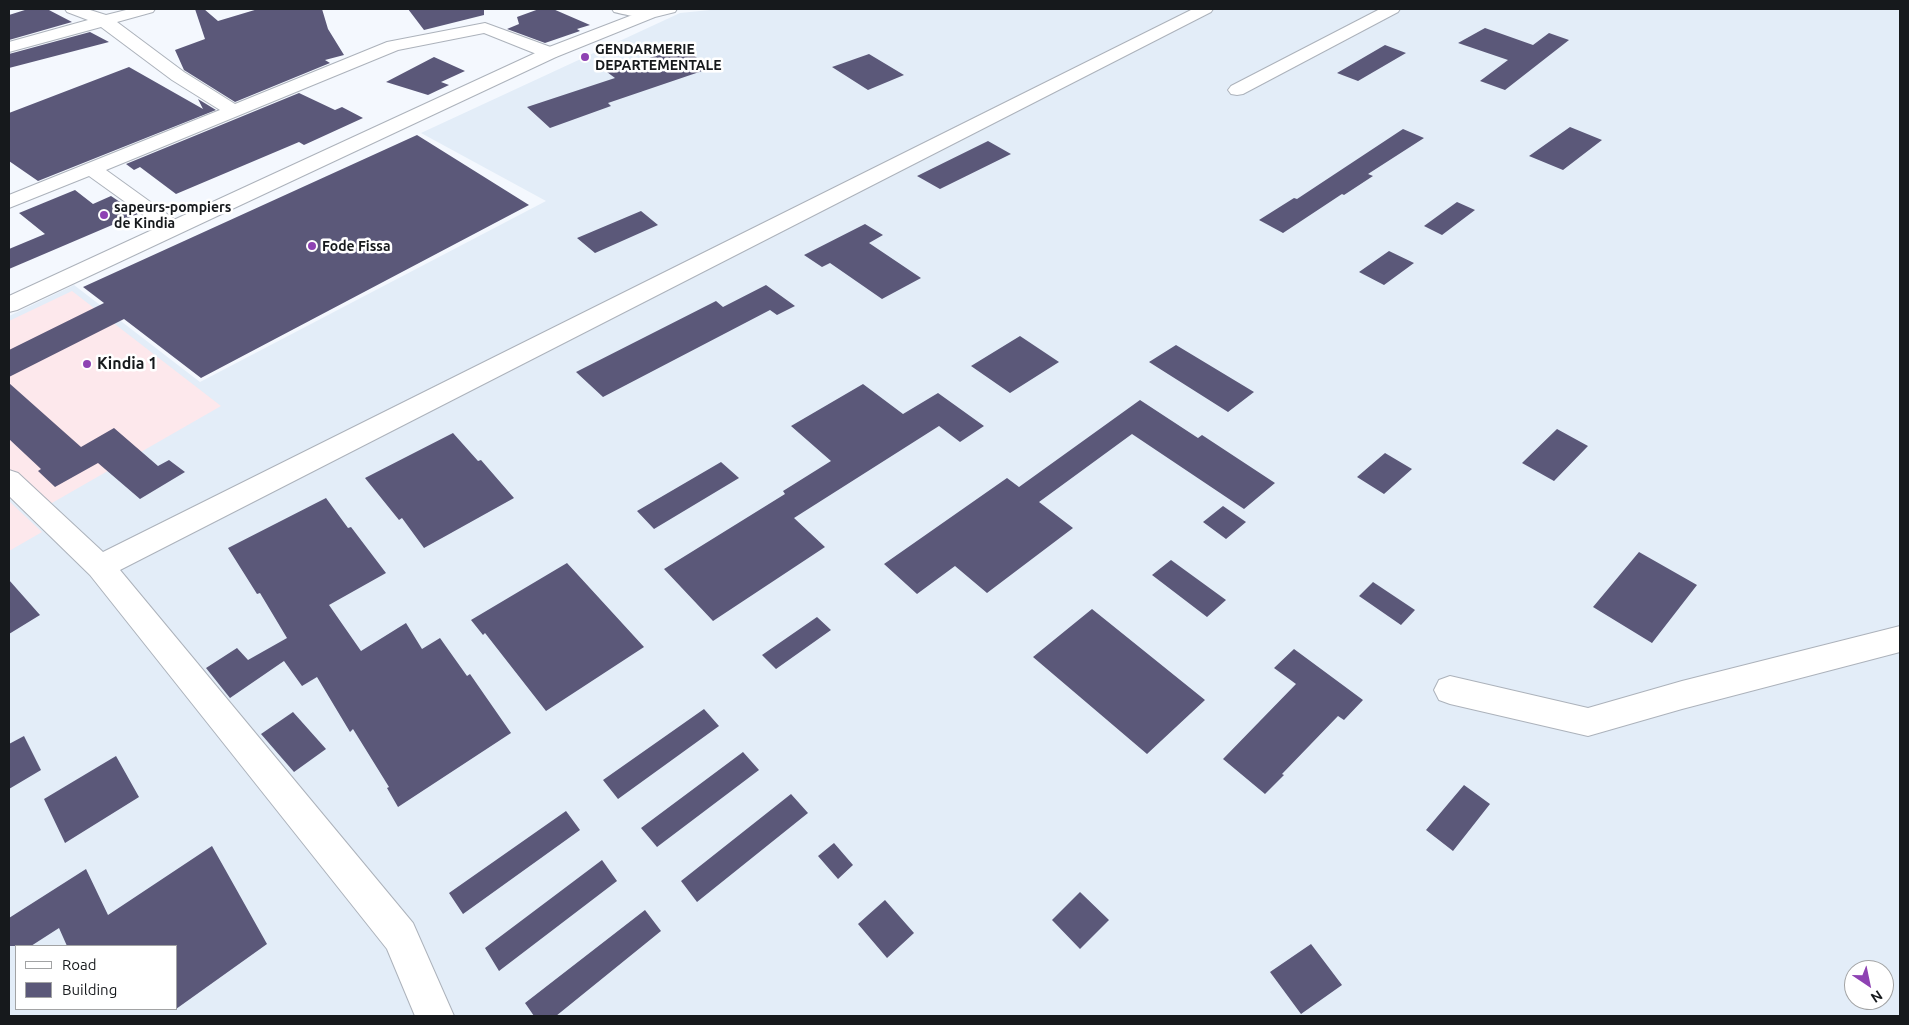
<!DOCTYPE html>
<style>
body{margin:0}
#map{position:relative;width:1909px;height:1025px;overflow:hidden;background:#f4f8fe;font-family:Ubuntu,sans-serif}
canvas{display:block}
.frame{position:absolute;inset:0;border:10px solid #16191c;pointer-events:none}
.legend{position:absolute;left:15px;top:945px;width:162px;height:65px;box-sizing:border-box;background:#fff;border:1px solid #a2a3a4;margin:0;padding:6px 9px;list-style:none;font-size:15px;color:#16191c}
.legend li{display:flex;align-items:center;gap:10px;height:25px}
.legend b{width:25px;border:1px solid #a2a3a4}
.north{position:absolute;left:1844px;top:960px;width:50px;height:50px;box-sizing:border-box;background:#fff;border:1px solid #a2a3a4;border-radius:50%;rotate:146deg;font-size:14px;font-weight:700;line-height:20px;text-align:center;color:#16191c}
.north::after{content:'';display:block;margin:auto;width:18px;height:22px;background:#8e42b3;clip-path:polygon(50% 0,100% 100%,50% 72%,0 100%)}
</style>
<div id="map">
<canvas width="1909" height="1025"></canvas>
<div class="frame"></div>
<ul class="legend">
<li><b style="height:6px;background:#fff"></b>Road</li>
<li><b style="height:14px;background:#5b5879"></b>Building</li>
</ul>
<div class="north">N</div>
</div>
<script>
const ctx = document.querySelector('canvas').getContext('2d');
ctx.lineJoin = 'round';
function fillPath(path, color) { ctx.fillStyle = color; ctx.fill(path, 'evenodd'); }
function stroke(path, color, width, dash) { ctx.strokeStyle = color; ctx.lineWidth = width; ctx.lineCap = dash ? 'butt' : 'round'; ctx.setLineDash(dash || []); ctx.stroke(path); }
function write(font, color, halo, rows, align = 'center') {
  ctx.font = font + ' Ubuntu,sans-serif'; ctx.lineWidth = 5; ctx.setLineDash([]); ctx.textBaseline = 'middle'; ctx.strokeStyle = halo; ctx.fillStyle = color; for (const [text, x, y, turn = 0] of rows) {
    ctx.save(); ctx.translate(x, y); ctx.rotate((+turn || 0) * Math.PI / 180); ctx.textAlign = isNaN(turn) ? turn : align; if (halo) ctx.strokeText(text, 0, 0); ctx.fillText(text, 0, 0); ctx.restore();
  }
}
const built = new Path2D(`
 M 720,9 L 1900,9 L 1900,1016 L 9,1016 L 9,316 L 74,285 L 200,382 L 546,201 L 421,133 L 680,13 ZM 16,946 L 176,946 L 176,1009 L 16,1009 ZM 1854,970 L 1884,970 L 1884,1000 L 1854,1000 Z`);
const education = new Path2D(`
 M 72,291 L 221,406 L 45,507 L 9,472 L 9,321 Z
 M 9,501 L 42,532 L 9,551 Z`);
const building = new Path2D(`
 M 28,9 L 47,9 L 72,22 L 9,40 L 9,15 Z
 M 195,9 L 204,9 L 218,21 L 258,9 L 322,9 L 328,29 L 344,55 L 325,60 L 330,63 L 235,102 L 184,70 L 175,50 L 205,39 Z
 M 408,9 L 484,9 L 484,15 L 424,30 Z
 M 539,9 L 553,9 L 590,25 L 577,29 L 580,31 L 545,43 L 507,29 L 519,24 L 517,17 Z
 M 1485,28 L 1533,45 L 1549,33 L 1569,40 L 1505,90 L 1480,81 L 1508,60 L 1458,43 Z
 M 90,32 L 109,42 L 9,68 L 9,54 Z
 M 1385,45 L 1406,53 L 1358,81 L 1337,73 Z
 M 682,47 L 711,68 L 608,103 L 611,106 L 550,128 L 527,107 L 615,78 L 607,72 Z
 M 869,54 L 904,75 L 868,90 L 832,67 Z
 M 434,57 L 465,71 L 441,82 L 449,85 L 428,95 L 386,82 Z
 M 129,67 L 203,109 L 198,99 L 216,110 L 38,181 L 9,161 L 9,113 Z
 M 299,93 L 335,110 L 342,107 L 363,118 L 304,145 L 299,142 L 176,194 L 140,167 L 134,170 L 126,164 Z
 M 1570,127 L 1602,140 L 1563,170 L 1529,156 Z
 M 1403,129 L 1424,138 L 1368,174 L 1373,176 L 1344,195 L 1342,194 L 1283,233 L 1259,220 L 1294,198 L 1297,199 Z
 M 417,135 L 529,205 L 201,378 L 124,319 L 9,377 L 9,350 L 104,303 L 83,287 Z
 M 988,141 L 1011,154 L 940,189 L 917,176 Z
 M 75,190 L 93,204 L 111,196 L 138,214 L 9,269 L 9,249 L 45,234 L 19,213 Z
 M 1457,202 L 1475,210 L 1442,235 L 1424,226 Z
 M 641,211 L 658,225 L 595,253 L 577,238 Z
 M 865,224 L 883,235 L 869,243 L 921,278 L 882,299 L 830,263 L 822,267 L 804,255 Z
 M 1389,251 L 1414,263 L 1384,285 L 1359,272 Z
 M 766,285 L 795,306 L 777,315 L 770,310 L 603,397 L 576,372 L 716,301 L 723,307 Z
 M 1020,336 L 1059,362 L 1010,393 L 971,366 Z
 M 1176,345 L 1254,392 L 1228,412 L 1149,362 Z
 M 9,383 L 81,447 L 114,428 L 158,466 L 169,460 L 185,472 L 140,499 L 98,463 L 55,487 L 38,471 L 41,469 L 9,439 Z
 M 863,384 L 903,414 L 938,393 L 984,426 L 960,442 L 939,426 L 794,518 L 825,547 L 713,621 L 664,569 L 785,494 L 783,491 L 831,461 L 791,426 Z
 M 1140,400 L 1198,438 L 1202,435 L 1275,483 L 1244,509 L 1132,434 L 1039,502 L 1073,528 L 987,593 L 955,566 L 917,594 L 884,564 L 1007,478 L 1019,487 Z
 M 1557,429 L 1588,446 L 1554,481 L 1522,463 Z
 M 453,433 L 478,461 L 481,460 L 514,498 L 424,548 L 402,518 L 399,520 L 365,478 Z
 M 1385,453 L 1412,469 L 1384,494 L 1357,477 Z
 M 721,462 L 739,478 L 654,529 L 637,511 Z
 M 326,498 L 348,528 L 351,527 L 386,573 L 329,605 L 361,651 L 406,623 L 422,649 L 440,638 L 467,676 L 470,674 L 511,733 L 398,807 L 387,788 L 389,787 L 353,729 L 350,732 L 317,677 L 302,686 L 284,661 L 230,698 L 206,668 L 237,648 L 248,660 L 287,638 L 260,593 L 257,594 L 228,548 Z
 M 1223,506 L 1246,522 L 1226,539 L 1203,522 Z
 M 1639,552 L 1697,585 L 1652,643 L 1593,607 Z
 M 1171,560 L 1226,600 L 1207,617 L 1152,575 Z
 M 567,563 L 644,647 L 546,711 L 485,633 L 483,635 L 471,620 Z
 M 9,580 L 40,615 L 9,634 Z
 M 1373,582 L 1415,610 L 1401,625 L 1359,596 Z
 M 1092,609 L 1205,700 L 1147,754 L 1033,657 Z
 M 817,617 L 831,630 L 776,669 L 762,655 Z
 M 1294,649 L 1363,700 L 1344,720 L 1338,716 L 1282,774 L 1284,775 L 1265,794 L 1223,759 L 1296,684 L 1274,668 Z
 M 704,709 L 719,726 L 618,799 L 603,780 Z
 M 293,712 L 326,749 L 294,772 L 261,734 Z
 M 24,736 L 41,770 L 9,789 L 9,744 Z
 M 743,752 L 759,770 L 657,847 L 641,828 Z
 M 116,756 L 139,797 L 65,843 L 44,799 Z
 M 1464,785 L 1490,804 L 1453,851 L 1426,830 Z
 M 791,794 L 808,813 L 697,902 L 681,881 Z
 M 566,811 L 580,830 L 463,914 L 449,893 Z
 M 834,843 L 853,865 L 838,879 L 818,856 Z
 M 212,846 L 267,944 L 176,1009 L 176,946 L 67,946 L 59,928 L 31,946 L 9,946 L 9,918 L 86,869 L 108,915 Z
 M 602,860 L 617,881 L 499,971 L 485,948 Z
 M 1080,892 L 1109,920 L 1080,949 L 1052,920 Z
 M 885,900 L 914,933 L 887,958 L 858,924 Z
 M 645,910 L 661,931 L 556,1016 L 534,1016 L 525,1003 Z
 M 1311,944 L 1342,985 L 1301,1014 L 1270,972 Z`);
const minor = new Path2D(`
 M 65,9 L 87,9 L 106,15 L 130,9 L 155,9 L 153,12 L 117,22 L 184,72 L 235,104 L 387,42 L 485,23 L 556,49 L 559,53 L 556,57 L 544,57 L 484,33 L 398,50 L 106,170 L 181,224 L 185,228 L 181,232 L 174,234 L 167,232 L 89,176 L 9,208 L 9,195 L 220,110 L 172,80 L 101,27 L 9,52 L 9,42 L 88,20 L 67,12 Z
 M 612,9 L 652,9 L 658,13 L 656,16 C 643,19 627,15 614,12 Z
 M 1193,9 L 1213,9 L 1211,12 L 120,570 L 413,923 L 454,1016 L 415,1016 L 387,949 L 90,575 L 9,496 L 9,470 L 18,473 L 103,552 Z
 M 1380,9 L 1400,9 L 1398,12 L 1243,94 L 1237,95 L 1231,94 L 1228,90 L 1231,86 Z
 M 1900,626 L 1900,652 L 1682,709 L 1588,736 L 1450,704 L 1439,700 L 1434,690 L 1439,680 L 1450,676 L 1588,708 L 1682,681 Z`);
const major = new Path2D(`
 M 648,9 L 677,9 L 675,12 L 655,17 L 556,57 L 17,310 L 9,312 L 9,296 L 544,49 Z`);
const markers = [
 [585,57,5,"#8e42b3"],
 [104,215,5,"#8e42b3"],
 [312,246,5,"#8e42b3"],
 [87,364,5,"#8e42b3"]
];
const farPoinames = [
 ["GENDARMERIE",595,49],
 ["DEPARTEMENTALE",595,65],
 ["sapeurs-pompiers",114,207],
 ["de Kindia",114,223],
 ["Fode Fissa",322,246]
];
const poiNames = [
 ["Kindia 1",97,364]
];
fillPath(built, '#e3edf8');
fillPath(education, '#fde8ec');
fillPath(building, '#5b5879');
stroke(minor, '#acb2bb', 2);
stroke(major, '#acb2bb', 2);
fillPath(minor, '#fff');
fillPath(major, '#fff');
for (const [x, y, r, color] of markers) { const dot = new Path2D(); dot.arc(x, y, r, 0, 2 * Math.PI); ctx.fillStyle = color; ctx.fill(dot); stroke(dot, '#fff', 2); }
write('bold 14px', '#16191c', '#fff', farPoinames, 'left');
write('bold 16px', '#16191c', '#fff', poiNames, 'left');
</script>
